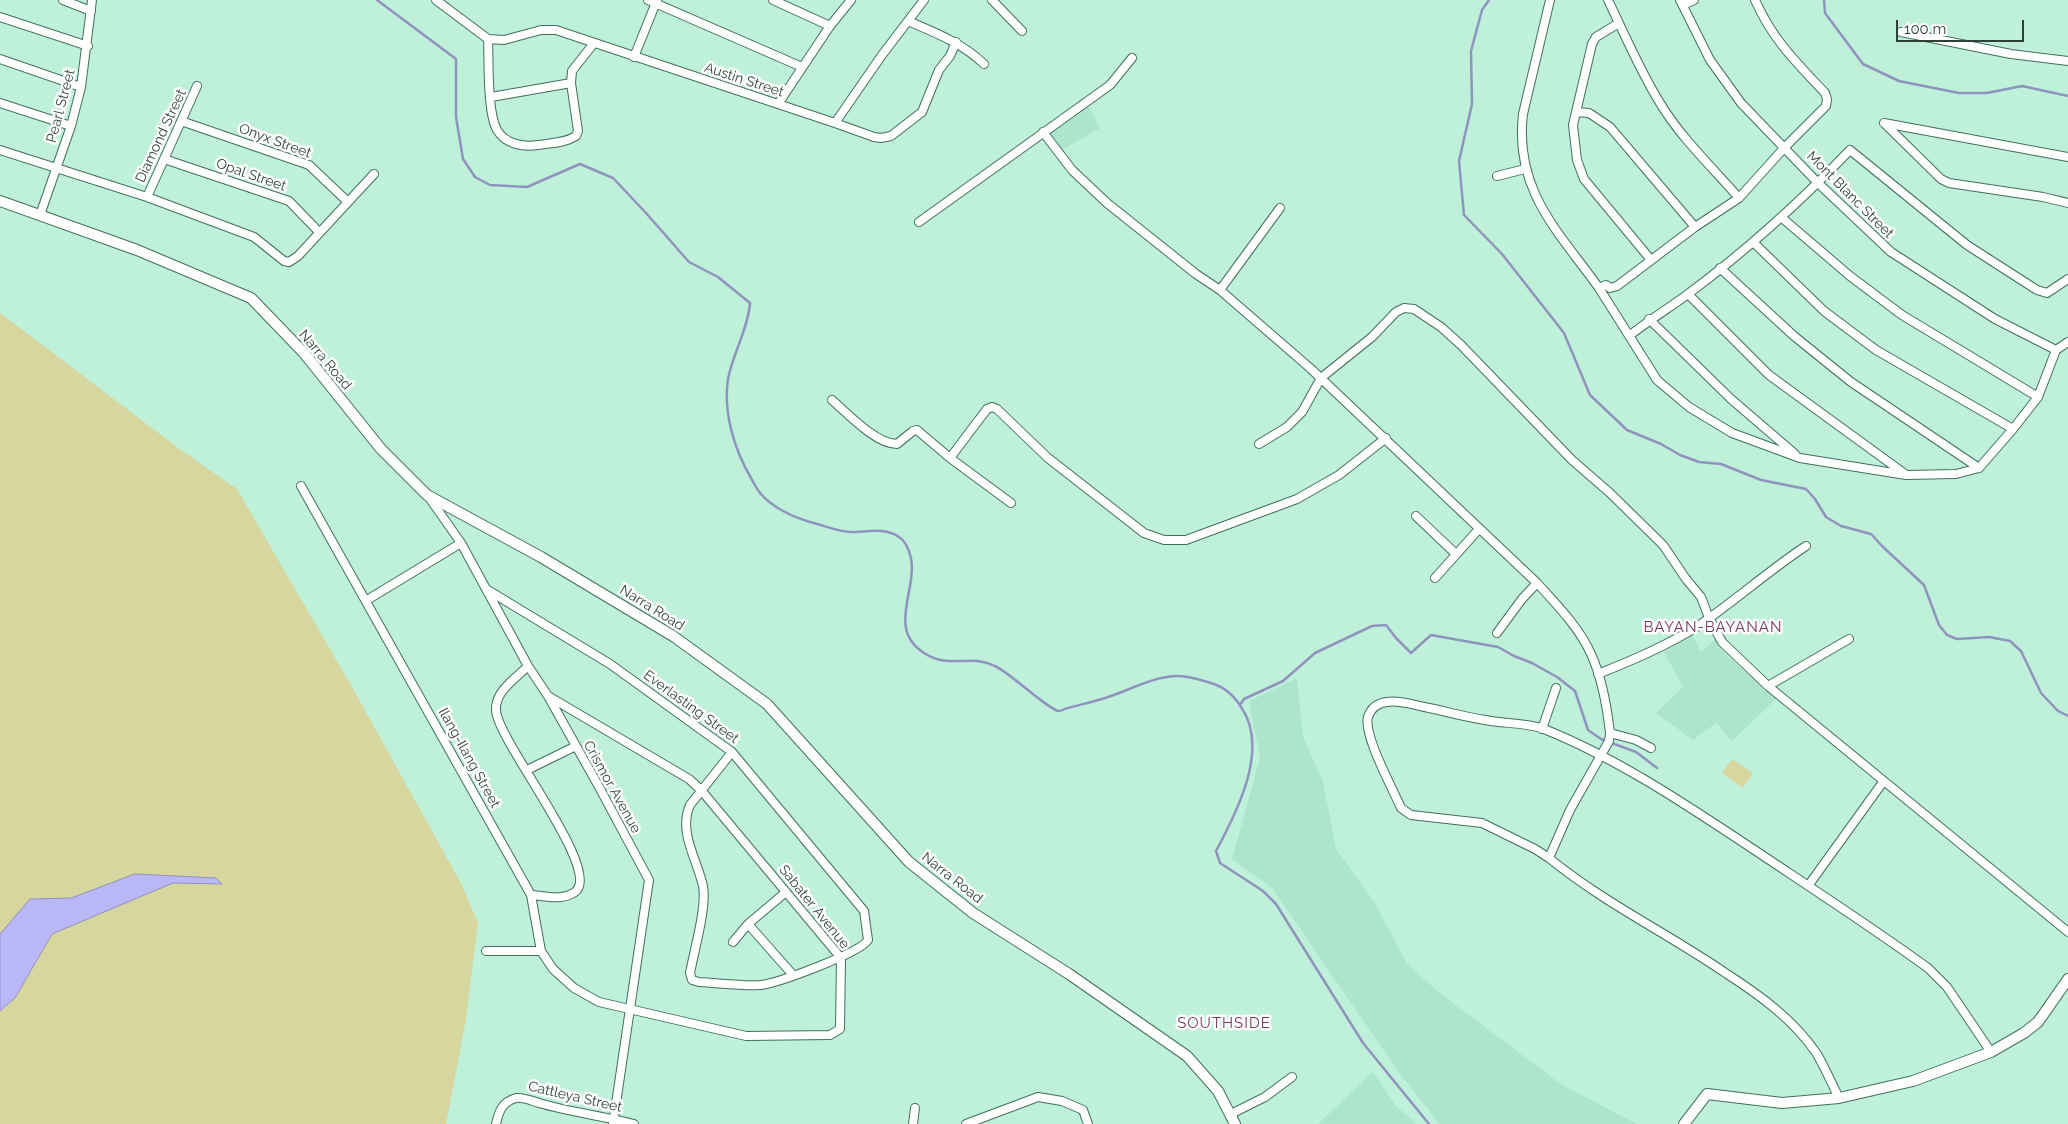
<!DOCTYPE html>
<style>
body{margin:0}
#map{position:relative;width:2068px;height:1124px;overflow:hidden;background:#bff0da;font-family:Raleway,sans-serif}
canvas{display:block}
.scale{position:absolute;left:1896px;top:20px;width:128px;height:22px;box-sizing:border-box;border:2px solid #2e4139;border-top:0;padding-left:6px;font-size:15px;line-height:18px;white-space:nowrap;color:#2e4139;-webkit-text-stroke:4px #fff;paint-order:stroke}
</style>
<div id="map">
<canvas width="2068" height="1124"></canvas>
<div class="scale">100 m</div>
</div>
<script>
const ctx = document.querySelector('canvas').getContext('2d');
ctx.lineJoin = 'round';
function fillPath(path, color) { ctx.fillStyle = color; ctx.fill(path, 'evenodd'); }
function stroke(path, color, width, dash) { ctx.strokeStyle = color; ctx.lineWidth = width; ctx.lineCap = dash ? 'butt' : 'round'; ctx.setLineDash(dash || []); ctx.stroke(path); }
function write(font, color, halo, rows, align = 'center') {
  ctx.font = font + ' Raleway,sans-serif'; ctx.lineWidth = 5; ctx.setLineDash([]); ctx.textBaseline = 'middle'; ctx.strokeStyle = halo; ctx.fillStyle = color; for (const [text, x, y, turn = 0] of rows) {
    ctx.save(); ctx.translate(x, y); ctx.rotate((+turn || 0) * Math.PI / 180); ctx.textAlign = isNaN(turn) ? turn : align; if (halo) ctx.strokeText(text, 0, 0); ctx.fillText(text, 0, 0); ctx.restore();
  }
}
const built = new Path2D(`
 M 1088,104 L 1100,128 L 1062,150 L 1049,132 Z
 M 1692,635 L 1701,652 L 1715,639 L 1727,656 L 1776,699 L 1732,741 L 1716,723 L 1693,740 L 1656,713 L 1683,687 L 1664,652 Z
 M 1297,678 L 1303,736 L 1323,782 L 1336,849 L 1375,903 L 1407,964 L 1442,995 L 1562,1085 L 1637,1124 L 1440,1124 L 1402,1077 L 1272,888 L 1232,859 L 1260,758 L 1249,701 Z
 M 1373,1072 L 1396,1106 L 1417,1124 L 1318,1124 Z`);
const green = new Path2D(`
 M 0,313 L 181,450 L 237,489 L 352,687 L 462,885 L 478,923 L 466,1019 L 446,1124 L 0,1124 Z
 M 1732,759 L 1753,773 L 1743,788 L 1722,773 Z`);
const water = new Path2D(`
 M 135,874 L 216,878 L 222,884 L 173,883 L 52,934 L 15,998 L 0,1011 L 0,934 L 30,899 L 71,898 Z`);
const stream = new Path2D(`
 M 377,0 L 456,59 L 456,117 L 463,159 L 475,177 L 490,185 L 527,187 L 580,164 L 613,178 L 646,213 L 689,262 L 718,277 L 750,303 C 748,329 733,353 728,379 C 723,412 734,449 751,478 C 754,483 757,490 761,494 C 775,510 798,519 817,524 C 828,527 840,532 851,532 C 867,532 885,527 899,537 C 906,541 909,550 911,558 C 917,592 887,629 924,653 C 950,670 969,653 995,666 C 1009,672 1050,711 1059,711 C 1062,711 1065,708 1068,708 C 1083,704 1097,701 1111,696 C 1129,690 1149,679 1167,677 C 1182,674 1197,679 1211,683 C 1224,687 1234,695 1241,707 C 1270,748 1237,812 1216,851 L 1220,863 L 1263,891 L 1276,904 L 1363,1043 L 1429,1124
 M 1489,0 L 1482,10 L 1471,51 L 1472,104 L 1459,161 L 1464,215 L 1502,254 L 1564,333 L 1590,395 L 1627,430 L 1661,444 L 1680,455 L 1699,462 L 1721,464 L 1761,480 L 1806,489 L 1815,499 L 1826,517 L 1841,526 L 1871,534 L 1883,547 L 1924,585 L 1939,625 L 1947,635 L 1957,639 L 1989,637 L 2010,641 L 2021,651 L 2041,693 L 2058,711 L 2068,716
 M 1824,0 L 1825,13 L 1863,64 L 1899,81 L 1959,93 L 1987,93 L 2022,86 L 2068,96
 M 1240,705 L 1244,699 L 1283,681 L 1315,653 L 1372,626 L 1386,625 L 1396,638 L 1411,653 L 1431,635 L 1498,647 L 1514,656 L 1532,663 L 1557,677 L 1575,691 L 1588,730 L 1601,739 L 1636,752 L 1657,768`);
const street = new Path2D(`
 M 63,0 L 91,11
 M 436,0 L 488,39 L 504,40 L 541,30 L 556,30 L 835,123 L 874,137 L 881,138 L 891,136 L 922,112 L 939,70 L 950,56 L 956,42
 M 648,0 L 802,67
 M 773,0 L 830,26
 M 992,0 L 1022,31
 M 1550,0 L 1523,114 C 1514,190 1558,231 1599,288 L 1606,285 L 1610,288 L 1617,286 L 1695,227 L 1739,198 L 1785,147 L 1826,106 L 1827,99 L 1825,93 C 1795,61 1773,40 1755,0
 M 1608,0 C 1625,35 1640,71 1660,103 C 1681,138 1712,167 1739,198
 M 1680,0 L 1710,60 L 1741,103 L 1818,183 L 1891,252 L 1995,319 L 2056,350
 M 1683,5 L 1694,0
 M 0,17 L 88,46
 M 908,21 C 936,33 962,43 984,64
 M 1619,23 L 1596,37 L 1592,44 L 1573,125 L 1577,160 L 1584,179 L 1651,260
 M 1901,32 L 2011,54 L 2068,61
 M 488,39 C 489,61 487,112 497,130 C 506,145 524,147 538,145 C 551,143 565,143 576,136 L 578,131 L 571,83 L 572,71 L 594,43
 M 634,57 L 657,0
 M 0,59 L 81,87
 M 491,97 L 571,83
 M 0,103 L 71,126
 M 778,104 L 830,26 L 851,0
 M 1576,112 L 1589,113 L 1610,127 L 1695,227
 M 181,121 L 309,165 L 348,202
 M 835,123 L 882,55 L 924,0
 M 1884,123 L 1941,179 L 1949,183 L 2043,197 L 2068,203
 M 1884,123 L 2068,157
 M 1043,132 L 1072,170 L 1107,203 L 1196,274 L 1220,290 L 1310,368 L 1537,583 C 1556,604 1579,627 1591,654 C 1602,678 1607,706 1610,733 L 1609,741 L 1570,810 L 1549,858 C 1604,903 1669,934 1727,974 C 1761,996 1794,1020 1817,1054 C 1825,1068 1832,1084 1839,1098
 M 0,150 L 147,197 L 254,237 L 284,261 L 289,262 L 298,256 L 374,174
 M 164,159 L 289,201 L 319,232
 M 1497,176 L 1525,169
 M 147,197 L 197,86
 M 40,215 L 71,126 L 81,87 L 92,0
 M 1781,217 L 1850,276 L 1902,315 L 2038,397
 M 919,222 L 1110,85 L 1132,58
 M 1753,242 L 1824,311 L 1876,350 L 2013,429
 M 1720,268 L 1794,336 L 1851,382 L 1979,468
 M 1599,288 L 1657,380 L 1689,407 L 1732,433 L 1800,458 L 1906,475 L 1956,474 L 1979,468 L 2013,429 L 2038,397 L 2056,350 L 2068,342
 M 1220,290 L 1280,208
 M 1688,294 L 1769,375 L 1905,474
 M 1649,319 L 1731,399 L 1795,454
 M 1629,336 C 1648,321 1669,308 1688,294 C 1746,251 1800,202 1850,150 L 1967,245 L 2037,290 L 2047,293 L 2068,279
 M 832,400 C 848,414 876,444 897,444 L 913,431 L 917,430 L 950,458 L 1011,503
 M 1259,444 L 1287,427 L 1302,412 L 1321,378 L 1372,337 L 1396,312 L 1404,308 L 1414,309 L 1441,327 L 1461,345 L 1572,460 L 1610,493 L 1663,545 L 1686,579 L 1701,597 L 1709,618 L 1722,642 L 1768,686 L 2068,932
 M 950,458 L 987,409 L 992,407 L 997,409 L 1048,458 L 1144,533 L 1164,540 L 1186,540 L 1297,499 L 1339,475 L 1386,438
 M 301,486 L 531,895 L 541,951 L 553,969 L 574,988 L 599,1002 L 746,1036 L 830,1035 L 840,1029 L 841,958 L 701,790 L 689,779 L 548,696
 M 428,496 L 461,543 L 528,666 L 548,696 L 598,785 L 649,880 L 613,1124
 M 1416,516 L 1456,554
 M 1435,578 L 1479,529
 M 486,589 L 610,664 L 732,752 L 864,911 L 868,940 C 860,953 778,983 761,985 C 741,986 719,983 699,982 L 692,980 L 690,973 C 694,951 707,907 703,886 C 697,859 678,832 690,805 L 732,752
 M 367,600 L 461,543
 M 1497,633 L 1522,599 L 1537,583
 M 528,666 C 516,678 495,691 496,710 C 497,741 604,871 575,892 C 562,901 545,896 531,895
 M 1598,674 C 1633,660 1666,646 1698,626 C 1735,601 1768,571 1806,546
 M 1768,686 L 1849,639
 M 1542,729 L 1556,688
 M 1610,733 L 1636,740 L 1651,748
 M 527,770 L 576,746
 M 1549,858 L 1535,849 L 1482,823 L 1411,815 L 1401,808 C 1393,789 1363,735 1368,717 C 1376,691 1412,705 1429,708 C 1448,712 1466,717 1485,720 C 1504,724 1525,722 1544,729 C 1621,760 1691,808 1759,853 C 1816,891 1873,928 1928,968 L 1947,987 L 1991,1052
 M 1808,886 L 1883,782
 M 748,924 L 793,975
 M 733,942 L 748,924 L 786,892
 M 486,951 L 541,951
 M 1231,1114 L 1265,1097 L 1292,1077
 M 496,1124 C 499,1111 502,1102 516,1098 C 523,1097 532,1101 539,1103 C 570,1112 603,1116 634,1124
 M 913,1124 L 915,1108
 M 966,1124 L 1038,1097 L 1062,1101 L 1083,1110 L 1088,1124`);
const secondary = new Path2D(`
 M 0,201 L 137,250 L 251,298 L 304,353 L 381,449 L 427,495 L 541,557 L 673,636 L 767,704 L 909,862 L 973,913 L 1069,974 L 1187,1056 L 1218,1091 L 1235,1124
 M 1684,1124 L 1707,1094 L 1782,1103 L 1839,1098 L 1913,1081 L 1991,1052 L 2024,1033 L 2038,1022 L 2068,979`);
const streetNames = [
 ["Austin Street",744,80,18],
 ["Pearl Street",61,106,-75],
 ["Diamond Street",161,136,-65],
 ["Onyx Street",275,141,20],
 ["Opal Street",251,175,19],
 ["Mont Blanc Street",1850,195,45],
 ["Narra Road",325,360,50],
 ["Narra Road",652,608,32],
 ["Everlasting Street",691,707,36],
 ["Ilang-Ilang Street",469,758,61],
 ["Crismor Avenue",612,787,61],
 ["Narra Road",952,878,38],
 ["Sabater Avenue",814,907,51],
 ["Cattleya Street",575,1097,13]
];
const neighbourhoodNames = [
 ["BAYAN-BAYANAN",1713,627],
 ["SOUTHSIDE",1224,1023]
];
fillPath(built, '#ace5cc');
fillPath(green, '#d7d69f');
fillPath(water, '#bab7f6');
stroke(water, '#9094bd', 1);
stroke(stream, '#9094bd', 2.5);
stroke(street, '#426f5d', 10);
stroke(secondary, '#426f5d', 12);
stroke(street, '#fff', 8);
stroke(secondary, '#fff', 10);
write('14px', '#2e4139', '#fff', streetNames);
ctx.letterSpacing = '1px';
write('15px', '#75365b', '#fff', neighbourhoodNames);
ctx.letterSpacing = '0px';
</script>
